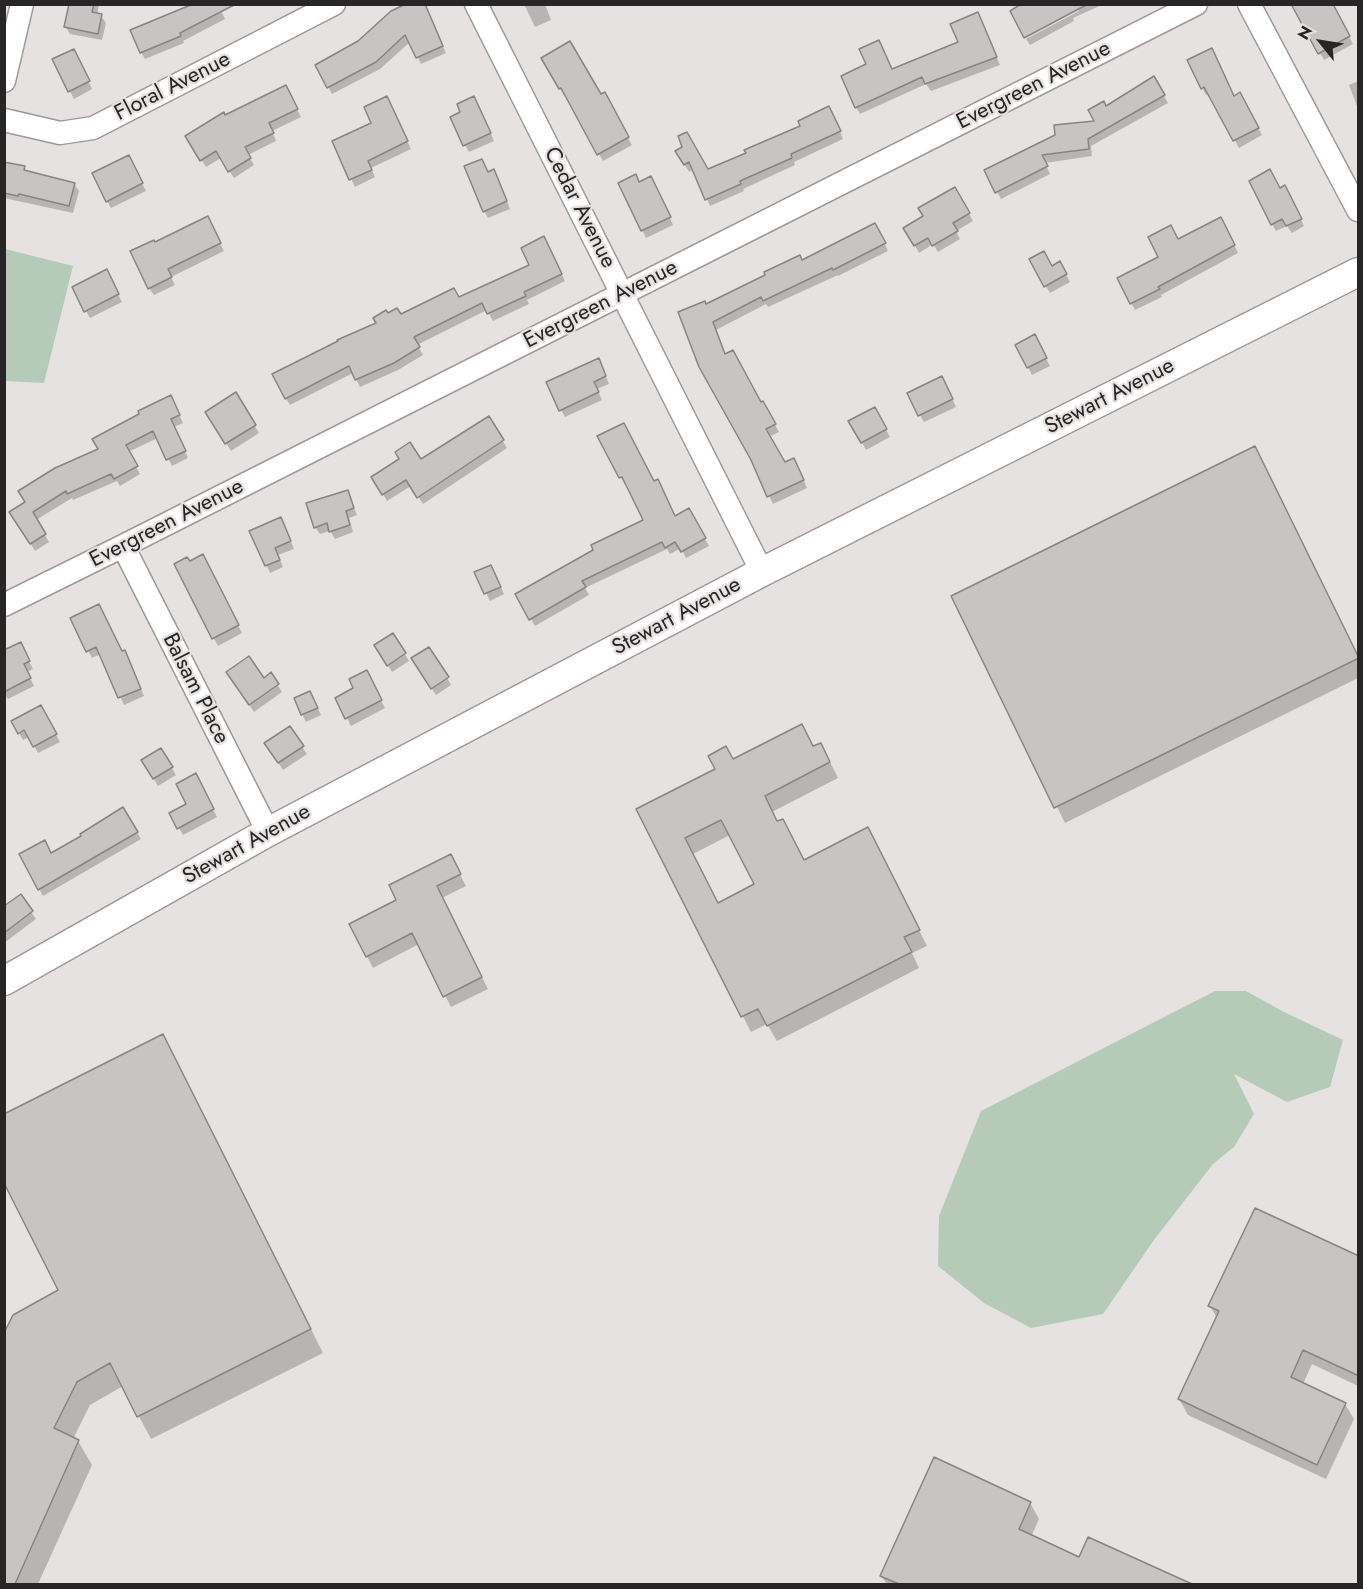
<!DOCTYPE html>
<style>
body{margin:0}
#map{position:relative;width:1363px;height:1589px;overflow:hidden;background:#e6e2e1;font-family:Jost,sans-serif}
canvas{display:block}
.frame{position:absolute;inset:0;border:6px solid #272525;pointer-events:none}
.north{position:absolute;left:1291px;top:12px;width:60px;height:60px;-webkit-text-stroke:4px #e6e2e1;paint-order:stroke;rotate:300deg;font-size:16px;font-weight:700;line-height:24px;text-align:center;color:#272525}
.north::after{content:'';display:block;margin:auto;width:21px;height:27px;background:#272525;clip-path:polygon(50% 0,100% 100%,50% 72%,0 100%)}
</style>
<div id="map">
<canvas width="1363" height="1589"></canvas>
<div class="frame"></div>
<div class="north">N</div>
</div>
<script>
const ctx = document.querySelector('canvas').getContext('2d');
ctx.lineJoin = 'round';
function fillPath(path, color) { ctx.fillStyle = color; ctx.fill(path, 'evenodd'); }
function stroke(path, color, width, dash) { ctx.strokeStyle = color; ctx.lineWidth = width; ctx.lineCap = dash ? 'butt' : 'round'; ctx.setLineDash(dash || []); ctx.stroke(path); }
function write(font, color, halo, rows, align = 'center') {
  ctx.font = font + ' Jost,sans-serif'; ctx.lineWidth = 4.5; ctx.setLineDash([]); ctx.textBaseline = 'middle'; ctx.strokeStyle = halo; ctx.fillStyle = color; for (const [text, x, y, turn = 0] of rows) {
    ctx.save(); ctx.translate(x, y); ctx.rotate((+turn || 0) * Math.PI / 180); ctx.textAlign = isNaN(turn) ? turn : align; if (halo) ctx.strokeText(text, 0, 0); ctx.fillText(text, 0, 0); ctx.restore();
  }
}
const green = new Path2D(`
 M 5,249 L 73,266 L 44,383 L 5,381 Z
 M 1215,991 L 1246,991 L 1284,1012 L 1343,1040 L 1330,1087 L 1287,1102 L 1234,1074 L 1254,1114 L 1234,1147 L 1213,1164 L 1154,1240 L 1103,1314 L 1031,1328 L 984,1303 L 938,1266 L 939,1216 L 981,1111 Z`);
const shadow = new Path2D(`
 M 70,4 L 99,4 L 97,15 L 101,16 L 106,23 L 102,40 L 70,34 L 65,26 Z
 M 188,4 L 218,4 L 225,19 L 183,41 L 184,43 L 145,59 L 141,52 L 189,7 Z
 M 424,4 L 446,53 L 421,64 L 410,42 L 380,69 L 332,94 L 317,65 Z
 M 524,4 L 545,4 L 551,20 L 535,27 Z
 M 1024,4 L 1104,4 L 1073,18 L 1074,21 L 1030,45 L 1026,39 L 1079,11 L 1078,8 Z
 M 1332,5 L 1353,44 L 1324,60 L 1295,9 Z
 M 981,21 L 1000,65 L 931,91 L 926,84 L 860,114 L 856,107 L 868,65 L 892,71 L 960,42 Z
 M 77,58 L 92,89 L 74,99 L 54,60 Z
 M 543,58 L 600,96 L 604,94 L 632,145 L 603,161 L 566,94 L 564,96 Z
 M 1189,60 L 1234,97 L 1239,94 L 1262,135 L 1239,148 L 1210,94 L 1206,95 L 1202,88 Z
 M 1154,78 L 1168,103 L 1091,146 L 1092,156 L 1045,163 L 1050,174 L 1001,199 L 986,171 L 1097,122 L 1106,108 Z
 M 1358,81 L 1358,109 L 1349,85 Z
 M 289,94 L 301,117 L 272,131 L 276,141 L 248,155 L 254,165 L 234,178 L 221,158 L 206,167 L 187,136 L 225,117 Z
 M 478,105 L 494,141 L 469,152 L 465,145 Z
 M 390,106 L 411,149 L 371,168 L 375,177 L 355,187 L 334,142 L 373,124 Z
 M 833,115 L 843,139 L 794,162 L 795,165 L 743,189 L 744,191 L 710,206 L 694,169 L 689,172 L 677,151 L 708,171 Z
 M 4,164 L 24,168 L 26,172 L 74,184 L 79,191 L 73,213 L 4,198 Z
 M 132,164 L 146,191 L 111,208 L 107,201 Z
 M 488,174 L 498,178 L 510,209 L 488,218 L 484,211 Z
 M 639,183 L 655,185 L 673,225 L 646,238 L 620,184 Z
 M 955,189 L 973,221 L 956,231 L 960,239 L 938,252 L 933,244 L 919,253 L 905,228 L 925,217 Z
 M 1280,190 L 1289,195 L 1304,226 L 1292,233 L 1287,226 L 1276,231 L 1272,224 Z
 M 211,226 L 224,251 L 171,277 L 175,285 L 154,295 L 149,288 L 155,244 Z
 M 1225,226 L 1238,253 L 1161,295 L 1162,297 L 1135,310 L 1131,303 L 1160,258 Z
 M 879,232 L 888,251 L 838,276 L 838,275 L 768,307 L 766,304 L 716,330 L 726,355 L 760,404 L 763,403 L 779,432 L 769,437 L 785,464 L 798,467 L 807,488 L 773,504 L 752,459 L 706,306 L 802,262 Z
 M 548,246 L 565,281 L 527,300 L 529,304 L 493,321 L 487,310 L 417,345 L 423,355 L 398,370 L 360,387 L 353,373 L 290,405 L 286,398 L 388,315 L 400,316 L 459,299 L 531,265 Z
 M 1031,260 L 1051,268 L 1060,263 L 1070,282 L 1050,293 Z
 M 110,279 L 122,302 L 90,318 L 86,311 Z
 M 1034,336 L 1050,366 L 1032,375 L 1017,346 Z
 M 602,368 L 609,384 L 597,389 L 602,400 L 565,417 L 561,410 Z
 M 946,385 L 956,407 L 924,422 L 920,415 Z
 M 235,394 L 259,433 L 231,451 L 207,412 Z
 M 174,404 L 183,423 L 174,427 L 188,458 L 172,466 L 158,438 L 128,452 L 140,474 L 120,486 L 117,481 L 73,500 L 72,498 L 36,520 L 49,542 L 35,551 L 11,512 L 100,450 Z
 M 875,409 L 890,437 L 866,450 L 851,422 Z
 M 488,418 L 507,448 L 423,504 L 411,486 L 387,501 L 373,477 L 421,461 Z
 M 599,437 L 654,483 L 676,518 L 689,510 L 709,546 L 686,558 L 681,548 L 670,554 L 667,549 L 585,588 L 589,595 L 535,626 L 517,595 L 645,520 L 627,484 L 625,485 Z
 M 347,491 L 357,515 L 349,518 L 353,532 L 335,539 L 330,531 L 320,534 L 315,527 Z
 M 284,526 L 294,549 L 278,555 L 283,567 L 270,573 L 251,531 Z
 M 189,563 L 206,564 L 242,633 L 218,646 L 176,565 Z
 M 476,573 L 495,574 L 504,594 L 490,601 Z
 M 953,597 L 1358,657 L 1358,678 L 1065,823 Z
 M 72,619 L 128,659 L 144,696 L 124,705 L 101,654 L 92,658 Z
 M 20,644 L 33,669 L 27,672 L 34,686 L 8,699 L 4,694 L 4,652 Z
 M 376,646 L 405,654 L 409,661 L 392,672 Z
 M 417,666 L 447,678 L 451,685 L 436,695 Z
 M 271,675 L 282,692 L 254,712 L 232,679 L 263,680 Z
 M 370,679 L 385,708 L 351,726 L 337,698 Z
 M 314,700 L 321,715 L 306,722 L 302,714 Z
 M 41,707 L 60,742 L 38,753 L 29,737 L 23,740 L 19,733 Z
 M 302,747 L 307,754 L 283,770 L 270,750 Z
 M 813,748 L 829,760 L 838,778 L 772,812 L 778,823 L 804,861 L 876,844 L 927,946 L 912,953 L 919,968 L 777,1041 L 767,1024 L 751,1032 L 638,810 L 733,761 ZM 730,835 L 756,885 L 718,904 L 693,854 Z
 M 161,750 L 176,775 L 158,786 L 143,760 Z
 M 195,775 L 217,817 L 183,835 L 171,814 L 188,805 Z
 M 123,809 L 141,839 L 43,896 L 21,855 L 51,855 L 83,837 Z
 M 456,867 L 466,886 L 442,898 L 488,989 L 451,1007 L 419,944 L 373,968 L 351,925 Z
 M 20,896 L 36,919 L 4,943 L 4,901 L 8,906 Z
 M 163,1036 L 323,1353 L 151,1439 L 123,1386 L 90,1405 L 73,1439 L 78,1441 L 92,1465 L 38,1584 L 4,1584 L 4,1336 L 60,1291 Z
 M 1358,1258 L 1358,1386 L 1312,1364 L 1303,1384 L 1345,1404 L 1354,1419 L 1326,1479 L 1188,1415 L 1179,1399 L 1217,1318 L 1210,1306 Z
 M 1030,1503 L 1039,1519 L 1031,1537 L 1080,1559 L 1089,1539 L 1189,1584 L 887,1584 L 881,1576 Z`);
const building = new Path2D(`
 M 69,4 L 94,4 L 92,12 L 102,14 L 98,34 L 64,27 Z
 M 193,4 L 236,4 L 180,33 L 181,36 L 140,53 L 130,30 Z
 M 406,4 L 425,4 L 443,46 L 416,58 L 405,35 L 376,62 L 327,88 L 315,65 L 358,41 L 391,11 Z
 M 1021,4 L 1088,4 L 1024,38 L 1010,11 Z
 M 1291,4 L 1333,4 L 1350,36 L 1318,54 Z
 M 978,12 L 997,57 L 925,84 L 922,77 L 855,108 L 841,76 L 866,64 L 859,49 L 879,40 L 892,69 L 958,42 L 950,24 Z
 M 570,41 L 601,94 L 605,92 L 629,137 L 597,155 L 561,88 L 559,89 L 541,58 Z
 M 1212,48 L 1234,96 L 1240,92 L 1259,128 L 1233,141 L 1204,87 L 1201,89 L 1187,60 Z
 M 74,49 L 90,81 L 68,92 L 52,59 Z
 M 1154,76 L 1165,95 L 1088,139 L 1089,149 L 1042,155 L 1048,166 L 995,193 L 984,170 L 1055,135 L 1054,125 L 1094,121 L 1088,110 L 1104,101 L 1106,106 Z
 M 286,85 L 298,109 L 269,123 L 274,133 L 245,147 L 251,158 L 228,172 L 216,151 L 200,161 L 185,136 L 224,112 L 225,115 Z
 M 387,96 L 408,141 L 368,161 L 372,170 L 349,180 L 332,141 L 371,123 L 364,107 Z
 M 474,96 L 491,133 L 463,146 L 450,117 L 460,112 L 457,104 Z
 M 829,106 L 841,131 L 791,154 L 792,158 L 740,181 L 741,184 L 705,200 L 689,162 L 684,165 L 675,151 L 682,147 L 678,136 L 687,132 L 708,169 L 746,153 L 744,150 L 800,126 L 798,121 Z
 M 129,155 L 143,183 L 106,202 L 92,173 Z
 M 482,159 L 488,172 L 494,169 L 507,201 L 483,212 L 464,166 Z
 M 4,162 L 25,166 L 24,170 L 75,183 L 69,206 L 19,194 L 18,196 L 4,193 Z
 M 1270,169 L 1280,188 L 1285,185 L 1302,219 L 1286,226 L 1282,219 L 1271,225 L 1249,181 Z
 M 636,174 L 639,182 L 651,176 L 671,217 L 641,231 L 618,183 Z
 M 955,187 L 970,213 L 953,223 L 958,231 L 932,246 L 928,238 L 914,246 L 903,228 L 923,216 L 918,208 Z
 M 208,216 L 221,243 L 168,269 L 172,277 L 148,289 L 130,251 L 154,240 L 155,242 Z
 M 1221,217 L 1235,245 L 1158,287 L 1160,289 L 1130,304 L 1117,278 L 1158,257 L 1148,237 L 1171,225 L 1178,239 Z
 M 875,223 L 886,243 L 833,270 L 832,268 L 763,301 L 761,297 L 713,322 L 725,354 L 733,350 L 761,402 L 763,401 L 776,424 L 766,429 L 785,462 L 794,458 L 804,480 L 767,497 L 751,460 L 699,367 L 678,312 L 705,301 L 706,304 L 765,275 L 764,272 L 800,255 L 802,260 Z
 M 544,236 L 562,274 L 524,292 L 526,296 L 487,314 L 482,303 L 414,337 L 420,347 L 394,363 L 355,380 L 349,366 L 285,399 L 272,374 L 338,341 L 337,340 L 376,323 L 373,318 L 386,310 L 388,313 L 397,308 L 401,314 L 454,288 L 459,297 L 529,265 L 521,248 Z
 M 1044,251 L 1052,266 L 1060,261 L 1067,274 L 1044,287 L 1029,259 Z
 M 107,269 L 119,294 L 84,312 L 72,287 Z
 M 1035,334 L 1047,358 L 1027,368 L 1015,345 Z
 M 599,358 L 606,376 L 594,382 L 599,392 L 559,411 L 546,382 Z
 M 942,376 L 953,399 L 918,416 L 907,393 Z
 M 236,392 L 256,425 L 225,444 L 205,412 Z
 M 171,395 L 180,415 L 171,419 L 186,451 L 166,460 L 153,431 L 126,445 L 138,466 L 114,479 L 111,474 L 67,494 L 66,491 L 33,512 L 46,534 L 30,544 L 9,512 L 25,502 L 18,491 L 55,468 L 98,449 L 92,439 L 139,414 L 138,411 Z
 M 875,407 L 887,429 L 861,443 L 848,421 Z
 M 489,416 L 504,440 L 417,498 L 406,480 L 382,495 L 371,477 L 399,459 L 395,452 L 410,442 L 421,459 Z
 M 624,423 L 654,481 L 658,479 L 675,516 L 689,508 L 706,538 L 681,552 L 675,542 L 665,548 L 662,542 L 582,581 L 586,587 L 529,620 L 515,594 L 593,550 L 591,545 L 643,520 L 622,477 L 619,478 L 597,436 Z
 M 1255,446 L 1359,658 L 1054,808 L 951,596 Z
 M 348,490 L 354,508 L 346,511 L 350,525 L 329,532 L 327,523 L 314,528 L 306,503 Z
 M 281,517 L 291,541 L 275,548 L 280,560 L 265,566 L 249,531 Z
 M 203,554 L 239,625 L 212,639 L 174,564 L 187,557 L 190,561 Z
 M 491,565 L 501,587 L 484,594 L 474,572 Z
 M 99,604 L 122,651 L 125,650 L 141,689 L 118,698 L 96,647 L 86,652 L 70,618 Z
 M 393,633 L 406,653 L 387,666 L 374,645 Z
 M 21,642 L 30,661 L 24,664 L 31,678 L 4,692 L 4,650 Z
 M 429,647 L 449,677 L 431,689 L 411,658 Z
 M 249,656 L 264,678 L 271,672 L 279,684 L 249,705 L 226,672 Z
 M 367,670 L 382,700 L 345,719 L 335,698 L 353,688 L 349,679 Z
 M 310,691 L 318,708 L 301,715 L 294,698 Z
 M 41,705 L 57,734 L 33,747 L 24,730 L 18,734 L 11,721 Z
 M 802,724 L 813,746 L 821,743 L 830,762 L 765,796 L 777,821 L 783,819 L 804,860 L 868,827 L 920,930 L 904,937 L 912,952 L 767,1026 L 758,1009 L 741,1017 L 636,809 L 715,769 L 708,756 L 726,746 L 733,759 ZM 721,820 L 754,884 L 718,903 L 685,838 Z
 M 290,726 L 304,746 L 278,763 L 264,743 Z
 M 161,748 L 173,767 L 153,779 L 141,760 Z
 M 196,773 L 214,809 L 177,829 L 169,813 L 186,804 L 176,784 Z
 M 123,807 L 138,832 L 38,890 L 19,854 L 45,840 L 51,853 L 81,836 L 80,834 Z
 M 451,854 L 461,874 L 437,886 L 482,977 L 443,997 L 412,933 L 366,957 L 349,924 L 396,900 L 389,885 Z
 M 21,894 L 33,911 L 4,933 L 4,906 Z
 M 163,1034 L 311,1329 L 137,1417 L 110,1363 L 77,1382 L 54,1428 L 79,1440 L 15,1584 L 4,1584 L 4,1333 L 13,1315 L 58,1290 L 4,1183 L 4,1114 Z
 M 1255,1208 L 1359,1256 L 1359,1376 L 1303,1350 L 1291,1377 L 1346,1403 L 1317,1465 L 1178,1399 L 1219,1311 L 1208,1306 Z
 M 934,1457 L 1031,1502 L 1019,1529 L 1079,1557 L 1088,1537 L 1192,1584 L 899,1584 L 880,1576 Z`);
const minor = new Path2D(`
 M 476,4 L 762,572
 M 1249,4 L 1358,210
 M 4,81 L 22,4
 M 4,120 L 60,133 L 93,128 L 334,4
 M 123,546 L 268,832
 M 4,605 L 123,546 L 1196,4`);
const major = new Path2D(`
 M 4,981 L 268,832 L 762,572 L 1358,272`);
const streetNames = [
 ["Evergreen Avenue",1034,86,-27],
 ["Floral Avenue",173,87,-27],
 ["Cedar Avenue",579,208,63],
 ["Evergreen Avenue",601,305,-27],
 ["Stewart Avenue",1110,397,-27],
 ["Evergreen Avenue",167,524,-27],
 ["Stewart Avenue",677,617,-28],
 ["Balsam Place",195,689,63],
 ["Stewart Avenue",247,845,-29]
];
fillPath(green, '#b5cbb8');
fillPath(shadow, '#0003');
fillPath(building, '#c9c4c4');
stroke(building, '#888483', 1.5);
stroke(minor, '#9d9998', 25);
stroke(major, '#9d9998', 31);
stroke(minor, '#fff', 22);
stroke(major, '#fff', 28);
write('22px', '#272525', '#e6e2e1', streetNames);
</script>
